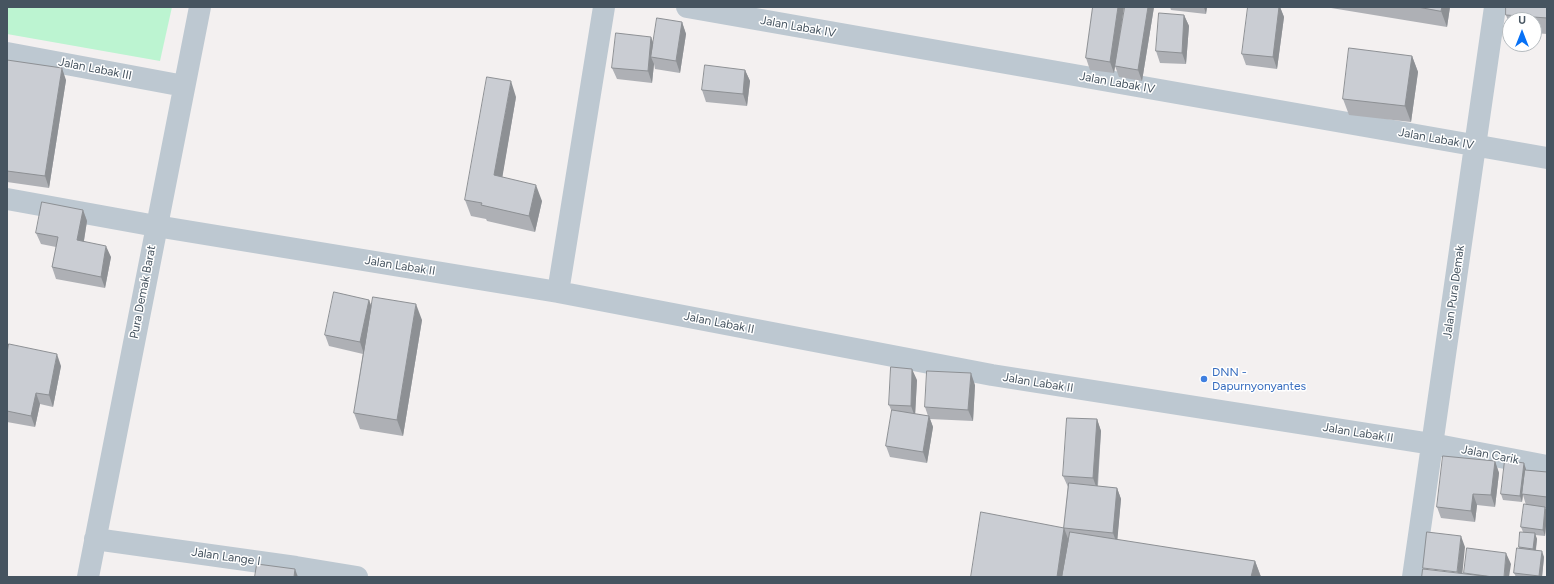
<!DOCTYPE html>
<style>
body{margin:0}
#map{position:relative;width:1554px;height:584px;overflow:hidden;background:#f3f0f0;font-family:Figtree,sans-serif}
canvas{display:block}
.frame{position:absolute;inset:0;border:8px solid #465460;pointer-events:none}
.north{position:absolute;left:1502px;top:12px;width:40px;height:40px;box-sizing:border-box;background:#fff;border:1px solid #b5bbbf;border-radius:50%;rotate:0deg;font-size:11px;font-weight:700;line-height:16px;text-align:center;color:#465460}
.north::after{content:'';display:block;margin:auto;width:14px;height:18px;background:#0771f6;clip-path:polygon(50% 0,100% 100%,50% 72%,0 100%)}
</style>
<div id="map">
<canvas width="1554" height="584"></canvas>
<div class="frame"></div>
<div class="north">U</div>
</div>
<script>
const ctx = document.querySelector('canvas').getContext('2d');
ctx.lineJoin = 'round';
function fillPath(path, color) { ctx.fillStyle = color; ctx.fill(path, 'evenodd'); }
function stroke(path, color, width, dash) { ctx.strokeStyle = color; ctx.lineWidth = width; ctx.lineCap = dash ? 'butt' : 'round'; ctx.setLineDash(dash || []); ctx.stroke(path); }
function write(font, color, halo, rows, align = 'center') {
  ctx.font = font + ' Figtree,sans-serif'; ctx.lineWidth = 3; ctx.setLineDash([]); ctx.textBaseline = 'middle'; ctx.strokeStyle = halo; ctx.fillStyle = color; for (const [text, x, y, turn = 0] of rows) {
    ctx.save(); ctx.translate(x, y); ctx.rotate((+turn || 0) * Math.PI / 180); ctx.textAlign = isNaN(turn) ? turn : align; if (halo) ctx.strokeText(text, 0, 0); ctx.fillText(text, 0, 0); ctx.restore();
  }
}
const green = new Path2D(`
 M 7,7 L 172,7 L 160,61 L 7,34 Z`);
const minor = new Path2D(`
 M 687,7 L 1547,158
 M 7,53 L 184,86
 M 7,199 L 156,226 L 558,292 L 992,375 L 1432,444 L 1547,466
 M 558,292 L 604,7
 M 95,539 L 296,567 L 357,577
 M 88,577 L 200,7
 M 1413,577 L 1495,7`);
const wall = new Path2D(`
 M 1093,7 L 1124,7 L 1114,73 L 1090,70 L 1086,58 Z
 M 1125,7 L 1154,7 L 1142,81 L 1119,77 L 1115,66 Z
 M 1170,7 L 1207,7 L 1206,14 L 1171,10 Z
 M 1279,7 L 1280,7 L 1284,17 L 1277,69 L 1246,65 L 1242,54 Z
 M 1325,7 L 1450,7 L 1447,27 Z
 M 1547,7 L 1547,34 L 1534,33 L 1534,20 L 1510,20 L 1510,27 L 1506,15 Z
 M 1184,15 L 1189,26 L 1186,64 L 1160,63 L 1156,51 Z
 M 682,22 L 686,34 L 680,73 L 655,69 L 654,64 L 652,83 L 617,79 L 612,68 L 651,37 L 653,43 Z
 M 1412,56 L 1418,72 L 1411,122 L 1349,115 L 1343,99 Z
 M 7,60 L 66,80 L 49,188 L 7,182 Z
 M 745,70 L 750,81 L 747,106 L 706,102 L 702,90 Z
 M 516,97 L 502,177 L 542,201 L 535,232 L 487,221 L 486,219 L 471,216 L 465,200 Z
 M 83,210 L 87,221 L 84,241 L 111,257 L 105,288 L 56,279 L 52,267 L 56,247 L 41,244 L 36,233 Z
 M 369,300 L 371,305 L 422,320 L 403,436 L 360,429 L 354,413 L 363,354 L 329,346 L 325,335 Z
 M 7,353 L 61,366 L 53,407 L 40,404 L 35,427 L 7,422 Z
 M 917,380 L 915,414 L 928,416 L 925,407 L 975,385 L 973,421 L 930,419 L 933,427 L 927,463 L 890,457 L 886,446 L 892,412 L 889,405 Z
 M 1097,419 L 1101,431 L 1098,486 L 1117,488 L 1121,499 L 1117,540 L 1255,561 L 1261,577 L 971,577 L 1064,528 L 1068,487 L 1063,476 Z
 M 1495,461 L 1499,473 L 1495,507 L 1477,505 L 1475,522 L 1441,518 L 1437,507 Z
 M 1526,469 L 1526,470 L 1547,472 L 1547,508 L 1545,508 L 1547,512 L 1545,536 L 1535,535 L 1537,539 L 1536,550 L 1544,557 L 1542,577 L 1516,577 L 1514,573 L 1519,548 L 1519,547 L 1523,532 L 1521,527 L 1526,505 L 1523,495 L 1522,502 L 1503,500 L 1501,494 Z`);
const shadedWall = new Path2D(`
 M 1118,7 L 1124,7 L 1114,73 L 1110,62 Z
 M 1148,7 L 1154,7 L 1142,81 L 1138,70 Z
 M 1204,7 L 1207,7 L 1206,14 Z
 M 1279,7 L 1280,7 L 1284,17 L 1277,69 L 1273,57 Z
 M 1442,7 L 1450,7 L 1447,27 L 1441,11 Z
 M 1184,15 L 1189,26 L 1186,64 L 1182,53 Z
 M 682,22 L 686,34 L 680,73 L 676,61 Z
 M 651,37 L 655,48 L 651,57 L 654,64 L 652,83 L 648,71 Z
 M 1412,56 L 1418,72 L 1411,122 L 1405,106 Z
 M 62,68 L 66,80 L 49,188 L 45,176 Z
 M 745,70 L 750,81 L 747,106 L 743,94 Z
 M 511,81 L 516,97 L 500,191 L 494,175 Z
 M 536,185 L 542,201 L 535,232 L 529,216 Z
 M 83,210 L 87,221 L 82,252 L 77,240 Z
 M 106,246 L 111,257 L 105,288 L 101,277 Z
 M 369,300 L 373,311 L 364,354 L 360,342 Z
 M 416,304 L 422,320 L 403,436 L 397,420 Z
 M 57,354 L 61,366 L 53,407 L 49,395 Z
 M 912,369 L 917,380 L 915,417 L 911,406 Z
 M 971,373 L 975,385 L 973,421 L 968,410 Z
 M 36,393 L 40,404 L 35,427 L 31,416 Z
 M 929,416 L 933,427 L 927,463 L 923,452 Z
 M 1097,419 L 1101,431 L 1097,489 L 1093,478 Z
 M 1495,461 L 1499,473 L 1495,507 L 1491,495 Z
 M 1524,463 L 1526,469 L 1522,502 L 1520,496 Z
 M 1117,488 L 1121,499 L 1117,544 L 1113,533 Z
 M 1473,494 L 1477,505 L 1475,522 L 1471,511 Z
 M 1545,507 L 1547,512 L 1547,516 L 1545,536 L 1543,530 Z
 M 1064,528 L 1070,544 L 1065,577 L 1057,577 Z
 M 1535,533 L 1537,539 L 1535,555 L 1533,549 Z
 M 1461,536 L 1465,547 L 1462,577 L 1459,577 L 1457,572 Z
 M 1542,551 L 1544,557 L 1542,577 L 1539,577 L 1539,576 Z
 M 1506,553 L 1511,564 L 1509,577 L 1504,577 Z
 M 1255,561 L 1261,577 L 1251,577 Z
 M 295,569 L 298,577 L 294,577 Z`);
const building = new Path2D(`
 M 1093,7 L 1118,7 L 1110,62 L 1086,58 Z
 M 1125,7 L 1148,7 L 1138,70 L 1115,66 Z
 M 1248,7 L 1279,7 L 1273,57 L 1242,54 Z
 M 1418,7 L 1442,7 L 1441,11 Z
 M 1506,7 L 1547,7 L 1547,18 L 1506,15 Z
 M 1159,13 L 1184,15 L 1182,53 L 1156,51 Z
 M 657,18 L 682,22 L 676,61 L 651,57 Z
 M 616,33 L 651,37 L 648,71 L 612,68 Z
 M 1349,48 L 1412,56 L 1405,106 L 1343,99 Z
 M 7,60 L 62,68 L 45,176 L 7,171 Z
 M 705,65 L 745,70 L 743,94 L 702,90 Z
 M 487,77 L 511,81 L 494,175 L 536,185 L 529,216 L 481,205 L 482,203 L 465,200 Z
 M 42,202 L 83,210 L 77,240 L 106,246 L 101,277 L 52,267 L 58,237 L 36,233 Z
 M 334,292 L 369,300 L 360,342 L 325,335 Z
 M 373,297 L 416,304 L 397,420 L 354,413 Z
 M 9,344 L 57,354 L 49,395 L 36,393 L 31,416 L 7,411 L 7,353 Z
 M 891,367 L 912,369 L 911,406 L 889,405 Z
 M 927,371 L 971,373 L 968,410 L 925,407 Z
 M 892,410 L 929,416 L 923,452 L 886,446 Z
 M 1067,418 L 1097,419 L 1093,478 L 1063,476 Z
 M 1443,456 L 1495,461 L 1491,495 L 1473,494 L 1471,511 L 1437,507 Z
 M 1505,460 L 1524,463 L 1520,496 L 1501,494 Z
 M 1525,470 L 1547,472 L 1547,497 L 1522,494 Z
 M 1069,483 L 1117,488 L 1113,533 L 1064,528 Z
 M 1524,504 L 1545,507 L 1543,530 L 1521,527 Z
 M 981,512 L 1064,528 L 1057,577 L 971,577 Z
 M 1070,532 L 1255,561 L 1251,577 L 1062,577 Z
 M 1427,532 L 1461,536 L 1457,572 L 1423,568 Z
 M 1520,532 L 1535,533 L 1533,549 L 1519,547 Z
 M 1467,548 L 1506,553 L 1504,577 L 1493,577 L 1464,573 Z
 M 1517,548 L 1542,551 L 1539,576 L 1514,573 Z
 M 257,564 L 295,569 L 294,577 L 255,577 Z
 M 1423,569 L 1492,577 L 1422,577 Z`);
const markers = [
 [1204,379,4,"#3f7fe0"]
];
const streetNames = [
 ["Jalan Labak IV",798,27,10],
 ["Jalan Labak III",95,69,11],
 ["Jalan Labak IV",1117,83,10],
 ["Jalan Labak IV",1436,139,10],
 ["Jalan Labak II",400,266,9],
 ["Pura Demak Barat",143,292,-79],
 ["Jalan Pura Demak",1454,292,-82],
 ["Jalan Labak II",719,323,11],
 ["Jalan Labak II",1038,383,9],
 ["Jalan Labak II",1358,433,9],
 ["Jalan Carik",1490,455,11],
 ["Jalan Lange I",226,557,8]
];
const shopNames = [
 ["DNN -",1212,372],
 ["Dapurnyonyantes",1212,386]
];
fillPath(green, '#bcf4d1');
stroke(minor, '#bdc8d1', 22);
fillPath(wall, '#aeb0b5');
fillPath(shadedWall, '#8d9094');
fillPath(building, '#cacdd3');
stroke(building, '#8d9094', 1);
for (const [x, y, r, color] of markers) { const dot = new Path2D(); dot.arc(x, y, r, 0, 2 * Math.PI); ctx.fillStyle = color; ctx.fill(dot); stroke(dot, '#fff', 1.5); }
write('12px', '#465460', '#fff', streetNames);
write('12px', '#366cbe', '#fff', shopNames, 'left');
</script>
